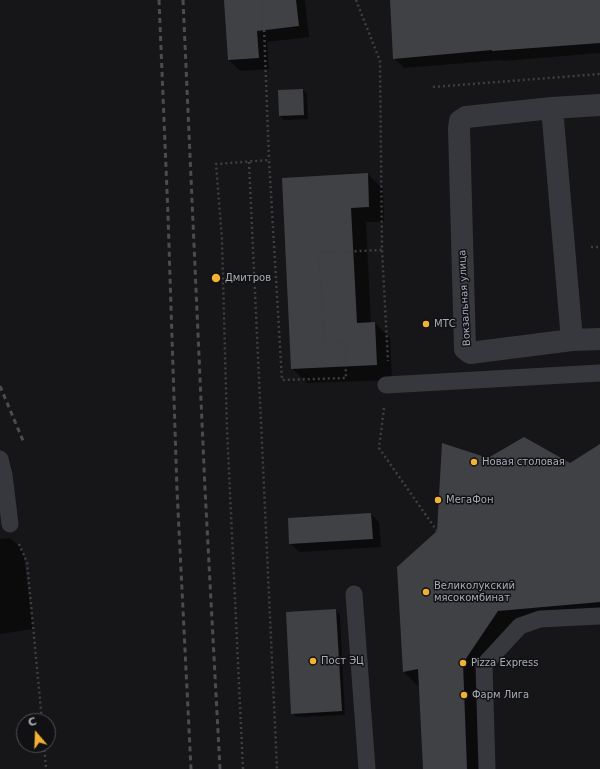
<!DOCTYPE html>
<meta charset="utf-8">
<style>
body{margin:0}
#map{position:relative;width:600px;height:769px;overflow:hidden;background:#161618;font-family:"DejaVu Sans",sans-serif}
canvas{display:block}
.north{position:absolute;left:16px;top:713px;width:40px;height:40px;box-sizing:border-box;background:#111113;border:1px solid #4d4f55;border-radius:50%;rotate:341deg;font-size:11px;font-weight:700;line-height:16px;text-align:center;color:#a8adb8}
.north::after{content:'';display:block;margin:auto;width:14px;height:18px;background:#f2b134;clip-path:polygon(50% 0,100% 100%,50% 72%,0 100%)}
</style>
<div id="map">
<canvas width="600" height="769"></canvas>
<div class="north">С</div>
</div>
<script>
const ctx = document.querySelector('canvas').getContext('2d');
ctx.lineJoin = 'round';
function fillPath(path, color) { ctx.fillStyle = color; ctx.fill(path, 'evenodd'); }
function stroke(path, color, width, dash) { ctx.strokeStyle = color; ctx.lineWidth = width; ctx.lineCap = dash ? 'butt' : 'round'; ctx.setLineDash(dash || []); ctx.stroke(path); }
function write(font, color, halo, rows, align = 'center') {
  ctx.font = font + ' "DejaVu Sans",sans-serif'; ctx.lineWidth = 3; ctx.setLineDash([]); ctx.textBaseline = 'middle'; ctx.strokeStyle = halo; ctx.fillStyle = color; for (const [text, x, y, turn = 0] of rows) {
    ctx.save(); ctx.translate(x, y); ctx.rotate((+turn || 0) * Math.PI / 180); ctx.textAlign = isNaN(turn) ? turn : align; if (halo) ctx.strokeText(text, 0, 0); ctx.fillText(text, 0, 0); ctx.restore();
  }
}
const shadow = new Path2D(`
 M 225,0 L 305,0 L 309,37 L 267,42 L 269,69 L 240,71 L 229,60 Z
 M 391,0 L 600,0 L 600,53 L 503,61 L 502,60 L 404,68 L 394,58 Z
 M 303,90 L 307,94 L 308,119 L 284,120 L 280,116 Z
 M 368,174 L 383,189 L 384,222 L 366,222 L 371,323 L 375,323 L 390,338 L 392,380 L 307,383 L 292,368 L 283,179 Z
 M 600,446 L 600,618 L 513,626 L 478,678 L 481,769 L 424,769 L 419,687 L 404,672 L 438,532 L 488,459 L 570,465 Z
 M 371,514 L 379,522 L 381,547 L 299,552 L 290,543 Z
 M 10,538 L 23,550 L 33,629 L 0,634 L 0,539 Z
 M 335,610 L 340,614 L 345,715 L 297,717 L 292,713 Z`);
const building = new Path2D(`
 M 224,0 L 296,0 L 299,26 L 257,31 L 259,58 L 228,60 Z
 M 390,0 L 600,0 L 600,43 L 492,51 L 492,50 L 393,59 Z
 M 303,89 L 304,115 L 279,116 L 278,90 Z
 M 368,173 L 369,207 L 351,208 L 357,323 L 375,322 L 377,365 L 291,369 L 282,178 Z
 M 524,437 L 570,463 L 600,444 L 600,602 L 498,611 L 463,663 L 467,769 L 423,769 L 418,669 L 403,672 L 397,567 L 437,531 L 442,443 L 488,458 Z
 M 371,513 L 373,539 L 289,544 L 288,518 Z
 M 336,609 L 342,711 L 291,714 L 286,612 Z`);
const path = new Path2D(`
 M 263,0 L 269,160
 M 356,0 L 380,61 L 382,250 L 388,361
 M 433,87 L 600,74
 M 249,162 L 277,769
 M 591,247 L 600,247
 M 384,408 L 379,448 L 437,531
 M 19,544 L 27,562 L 42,721
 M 44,745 L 46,769
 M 243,769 L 227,429 L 222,239 L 216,164 L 269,160 L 282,380 L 346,378 L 345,343 L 324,343 L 319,253 L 382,250`);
const lane = new Path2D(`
 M 386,385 L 600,373
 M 0,459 L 4,475 L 10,524
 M 354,594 L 367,769
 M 487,769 L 484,665 L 520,626 L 540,619 L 600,616`);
const street = new Path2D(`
 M 552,108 L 572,340 L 470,353 L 465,349 L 459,128 L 460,121 L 466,117 L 552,108 L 600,105
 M 572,340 L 600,339`);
const rail = new Path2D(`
 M 159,0 L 168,215 L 177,490 L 191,769
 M 183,0 L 205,489 L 220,769
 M 0,386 L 24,443`);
const markers = [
 [216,278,5,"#f2b134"],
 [426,324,4,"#f2b134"],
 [474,462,4,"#f2b134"],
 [438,500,4,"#f2b134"],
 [426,592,4,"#f2b134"],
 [313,661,4,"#f2b134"],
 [463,663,4,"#f2b134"],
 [464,695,4,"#f2b134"]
];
const poiNames = [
 ["Дмитров",225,278],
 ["МТС",434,324],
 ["Новая столовая",482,462],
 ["МегаФон",446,500],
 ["Великолукский",434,586],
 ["мясокомбинат",434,598],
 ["Пост ЭЦ",321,661],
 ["Pizza Express",471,663],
 ["Фарм Лига",472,695]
];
const streetNames = [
 ["Вокзальная улица",465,298,-93]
];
fillPath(shadow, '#0007');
fillPath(building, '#404145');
stroke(path, '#3d3f44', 2.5, [2, 3]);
stroke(lane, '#37383d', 17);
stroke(street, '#37383d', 22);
stroke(rail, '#4a4c52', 3, [5, 4]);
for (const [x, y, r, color] of markers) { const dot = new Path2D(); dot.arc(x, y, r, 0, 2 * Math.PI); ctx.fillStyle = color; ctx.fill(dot); stroke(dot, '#111113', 1.5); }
write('10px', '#a8adb8', '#111113', poiNames, 'left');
write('10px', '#a8adb8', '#111113', streetNames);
</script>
